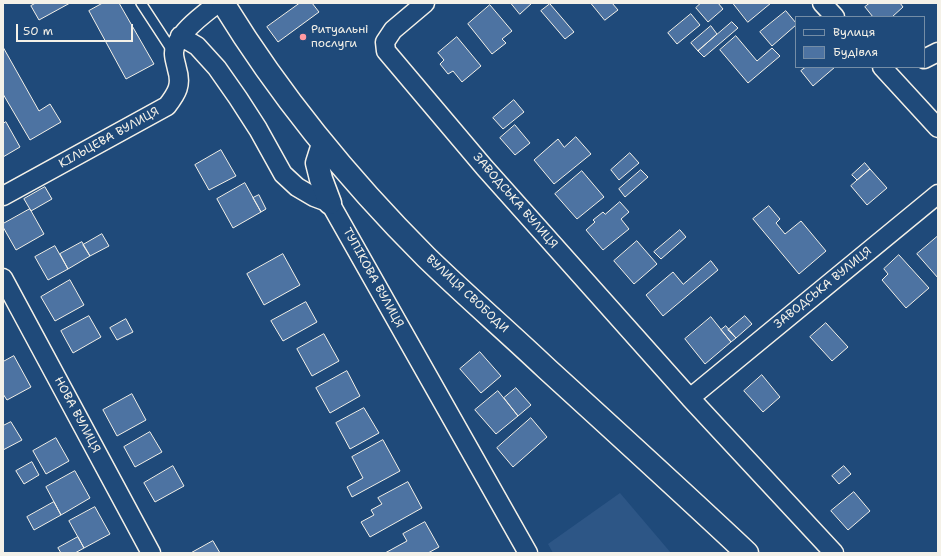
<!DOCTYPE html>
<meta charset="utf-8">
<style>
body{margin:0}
#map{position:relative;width:941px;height:556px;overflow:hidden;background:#1f4a7a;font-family:"Shantell Sans",sans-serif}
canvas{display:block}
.frame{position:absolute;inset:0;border:4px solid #f4f1e8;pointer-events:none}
.legend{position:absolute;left:795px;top:16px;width:130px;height:52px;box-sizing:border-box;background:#1f4a7a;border:1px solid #748da6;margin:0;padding:5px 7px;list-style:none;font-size:12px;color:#f4f1e8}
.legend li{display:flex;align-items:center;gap:8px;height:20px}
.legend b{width:20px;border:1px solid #748da6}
.scale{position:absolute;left:16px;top:24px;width:117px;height:18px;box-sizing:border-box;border:2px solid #f4f1e8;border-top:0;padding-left:5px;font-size:12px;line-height:14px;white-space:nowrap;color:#f4f1e8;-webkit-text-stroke:3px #1f4a7a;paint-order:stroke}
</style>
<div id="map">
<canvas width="941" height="556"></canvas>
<div class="frame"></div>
<ul class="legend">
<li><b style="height:5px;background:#1f4a7a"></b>Вулиця</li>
<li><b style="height:11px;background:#4d73a2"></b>Будівля</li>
</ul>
<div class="scale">50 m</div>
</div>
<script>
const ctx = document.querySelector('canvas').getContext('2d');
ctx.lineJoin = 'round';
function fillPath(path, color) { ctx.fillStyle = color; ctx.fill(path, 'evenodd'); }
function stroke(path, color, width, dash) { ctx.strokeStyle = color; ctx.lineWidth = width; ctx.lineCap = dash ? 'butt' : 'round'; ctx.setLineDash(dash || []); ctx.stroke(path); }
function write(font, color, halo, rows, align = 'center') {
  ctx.font = font + ' "Shantell Sans",sans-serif'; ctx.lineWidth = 3; ctx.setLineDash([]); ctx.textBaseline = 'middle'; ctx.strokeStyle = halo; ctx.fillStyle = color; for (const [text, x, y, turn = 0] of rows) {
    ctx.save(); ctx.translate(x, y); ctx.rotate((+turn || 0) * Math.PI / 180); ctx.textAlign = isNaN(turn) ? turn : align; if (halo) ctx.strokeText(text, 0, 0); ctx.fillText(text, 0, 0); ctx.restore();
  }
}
const built = new Path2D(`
 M 620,493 L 671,553 L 553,553 L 548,544 Z`);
const building = new Path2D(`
 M 36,3 L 70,3 L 39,20 L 31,6 Z
 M 103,3 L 119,3 L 154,64 L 126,79 L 89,11 Z
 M 300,3 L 312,3 L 319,12 L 278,42 L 267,27 Z
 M 511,3 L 532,3 L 520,14 Z
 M 591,3 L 612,3 L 618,10 L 605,20 Z
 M 701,3 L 718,3 L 723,9 L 708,22 L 696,8 Z
 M 733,3 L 771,3 L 748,22 Z
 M 870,3 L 900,3 L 903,7 L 892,17 L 873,17 L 865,7 Z
 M 550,4 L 574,32 L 565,39 L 541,11 Z
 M 490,5 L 512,31 L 502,39 L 506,43 L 492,54 L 468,24 Z
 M 786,11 L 796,23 L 796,25 L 772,46 L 760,32 Z
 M 691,14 L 700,25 L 677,44 L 668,33 Z
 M 732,22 L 738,28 L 704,57 L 698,51 Z
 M 711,26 L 717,34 L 698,51 L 691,43 Z
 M 736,36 L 757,61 L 772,48 L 780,56 L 748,83 L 720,50 Z
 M 457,37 L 481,66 L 462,82 L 453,71 L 448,74 L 440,64 L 444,60 L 438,53 Z
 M 3,47 L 39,111 L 50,104 L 61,122 L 30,140 L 3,94 Z
 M 806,67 L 835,67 L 813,86 L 801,71 Z
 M 514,100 L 524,112 L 503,129 L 493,118 Z
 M 6,122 L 20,147 L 3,157 L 3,124 Z
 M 515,125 L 530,143 L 515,155 L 500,138 Z
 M 576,137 L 591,154 L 554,184 L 534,160 L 558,139 L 564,147 Z
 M 221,150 L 236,176 L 209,190 L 195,165 Z
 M 630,153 L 639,163 L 619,180 L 611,170 Z
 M 865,163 L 870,169 L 857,180 L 852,175 Z
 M 870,169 L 887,188 L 867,205 L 851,186 Z
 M 641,170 L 648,177 L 625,197 L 619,189 Z
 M 582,171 L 604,197 L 577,219 L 555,194 Z
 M 245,183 L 261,212 L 233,228 L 217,199 Z
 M 45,187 L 52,199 L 31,211 L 24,199 Z
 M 259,195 L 266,209 L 261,212 L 253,198 Z
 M 620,202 L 629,212 L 621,219 L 629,229 L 603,250 L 586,230 L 595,222 L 593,220 L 603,212 L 605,214 Z
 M 769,206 L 780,219 L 776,223 L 785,234 L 801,221 L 826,251 L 799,274 L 753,219 Z
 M 30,209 L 44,234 L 16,250 L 3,227 L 3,224 Z
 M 680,230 L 686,237 L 661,259 L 654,252 Z
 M 102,234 L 109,246 L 90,256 L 83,245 Z
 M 938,236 L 938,278 L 917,254 Z
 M 637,241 L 657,264 L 634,284 L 614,261 Z
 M 82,242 L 90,256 L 68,269 L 60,254 Z
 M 55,246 L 68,269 L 48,280 L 35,257 Z
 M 283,254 L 300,285 L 264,305 L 247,274 Z
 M 899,255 L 929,288 L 906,308 L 882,280 L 888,274 L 884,269 Z
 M 711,261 L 718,270 L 663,316 L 646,295 L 673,272 L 683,284 Z
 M 70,280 L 84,305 L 55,321 L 41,297 Z
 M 306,302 L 317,322 L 283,341 L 271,321 Z
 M 89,316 L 101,337 L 73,353 L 61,331 Z
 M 745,316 L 752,324 L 736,338 L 728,330 Z
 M 711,317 L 731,342 L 705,364 L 685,339 Z
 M 126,319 L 133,332 L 117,340 L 110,328 Z
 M 826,323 L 848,347 L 832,361 L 810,337 Z
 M 726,326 L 736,338 L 731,342 L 721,330 Z
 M 324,334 L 339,361 L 312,376 L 297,349 Z
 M 480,352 L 501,376 L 481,393 L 460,369 Z
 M 14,356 L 31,387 L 7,400 L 3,394 L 3,362 Z
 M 347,371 L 360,396 L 330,413 L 316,388 Z
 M 762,375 L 780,397 L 763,412 L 744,391 Z
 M 516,388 L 531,405 L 518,416 L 504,398 Z
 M 498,391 L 518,416 L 496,434 L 475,410 Z
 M 132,394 L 146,420 L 117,436 L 103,410 Z
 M 364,408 L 379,433 L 350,449 L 336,423 Z
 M 531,418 L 547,437 L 513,467 L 497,448 Z
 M 11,422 L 22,440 L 3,450 L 3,426 Z
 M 150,432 L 162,452 L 135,467 L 124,447 Z
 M 56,438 L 69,461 L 46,474 L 33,451 Z
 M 383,440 L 400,471 L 352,497 L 347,487 L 363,478 L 352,457 Z
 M 32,462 L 39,475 L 24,484 L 16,471 Z
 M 173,466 L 184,486 L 155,502 L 144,483 Z
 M 844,466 L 851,474 L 839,484 L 832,476 Z
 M 75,471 L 90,498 L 61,515 L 46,487 Z
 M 408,482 L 422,508 L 370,537 L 361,522 L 374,515 L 371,510 L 382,504 L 378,498 Z
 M 854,492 L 870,511 L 848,530 L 831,511 Z
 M 54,502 L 61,515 L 34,530 L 27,517 Z
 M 95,507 L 110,534 L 84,548 L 69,521 Z
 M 425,522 L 439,547 L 428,553 L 385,553 L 407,541 L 403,534 Z
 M 78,537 L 84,548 L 75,553 L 61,553 L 58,548 Z
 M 213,541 L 220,553 L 191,553 Z`);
const service = new Path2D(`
 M 141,3 L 173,52`);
const minor = new Path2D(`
 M 425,3 L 393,30 L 385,42 L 386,51 L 484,167 L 690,398 L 938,194
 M 822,3 L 835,17
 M 180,36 L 197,46 L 217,68 L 238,98 L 258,129 L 283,174 L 297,187 L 314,197 L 330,203 L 528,553
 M 924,59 L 938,52
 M 882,67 L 938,128
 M 3,196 L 167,106 C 177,93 182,85 177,69 C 176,64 174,58 174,54 C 173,36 205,13 218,3
 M 3,278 L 151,553
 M 690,398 L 834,553`);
const secondary = new Path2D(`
 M 223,3 C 280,96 349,180 426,257 C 465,295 507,331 547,369 C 614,430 681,491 747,553
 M 323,144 L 317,163 L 321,179 L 330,203`);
const markers = [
 [303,37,4,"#ff9aa2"]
];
const poiNames = [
 ["Ритуальні",311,30],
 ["послуги",311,44]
];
const streetNames = [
 ["КІЛЬЦЕВА ВУЛИЦЯ",109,138,-29],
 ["ЗАВОДСЬКА ВУЛИЦЯ",515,201,49],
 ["ТУПІКОВА ВУЛИЦЯ",373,278,61],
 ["ЗАВОДСЬКА ВУЛИЦЯ",823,288,-39],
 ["ВУЛИЦЯ СВОБОДИ",467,294,43],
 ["НОВА ВУЛИЦЯ",77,415,62]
];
fillPath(built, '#2d5686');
fillPath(building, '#4d73a2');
stroke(building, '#f4f1e8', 1);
stroke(service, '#f4f1e8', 12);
stroke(minor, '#f4f1e8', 21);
stroke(secondary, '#f4f1e8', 25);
stroke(service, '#1f4a7a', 9);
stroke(minor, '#1f4a7a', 18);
stroke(secondary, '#1f4a7a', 22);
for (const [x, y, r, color] of markers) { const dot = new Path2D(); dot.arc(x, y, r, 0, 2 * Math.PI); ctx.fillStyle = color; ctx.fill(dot); stroke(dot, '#1f4a7a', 1.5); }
write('12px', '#f4f1e8', '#1f4a7a', poiNames, 'left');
write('12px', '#f4f1e8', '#1f4a7a', streetNames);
</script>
